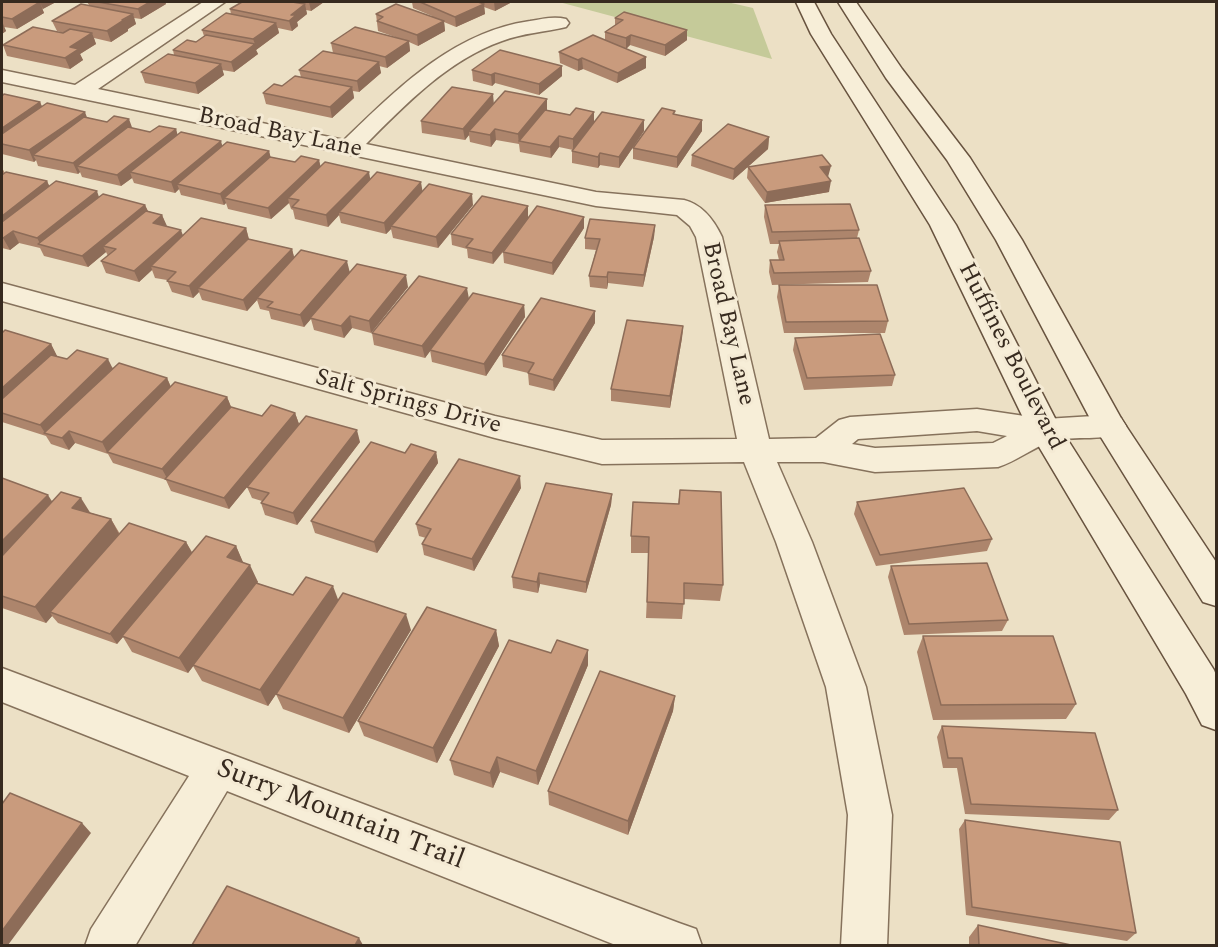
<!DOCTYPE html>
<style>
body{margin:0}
#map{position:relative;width:1218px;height:947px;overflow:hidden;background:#ece0c5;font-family:Spectral,serif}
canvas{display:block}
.frame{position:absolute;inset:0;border:3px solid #372a1f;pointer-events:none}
</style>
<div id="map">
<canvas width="1218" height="947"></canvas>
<div class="frame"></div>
</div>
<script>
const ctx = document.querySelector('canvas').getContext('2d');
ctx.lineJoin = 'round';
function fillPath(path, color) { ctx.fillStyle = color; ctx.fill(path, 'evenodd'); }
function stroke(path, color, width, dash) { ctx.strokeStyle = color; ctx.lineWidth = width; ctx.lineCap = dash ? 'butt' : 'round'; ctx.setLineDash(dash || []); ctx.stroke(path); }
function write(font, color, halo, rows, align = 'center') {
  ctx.font = font + ' Spectral,serif'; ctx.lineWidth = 6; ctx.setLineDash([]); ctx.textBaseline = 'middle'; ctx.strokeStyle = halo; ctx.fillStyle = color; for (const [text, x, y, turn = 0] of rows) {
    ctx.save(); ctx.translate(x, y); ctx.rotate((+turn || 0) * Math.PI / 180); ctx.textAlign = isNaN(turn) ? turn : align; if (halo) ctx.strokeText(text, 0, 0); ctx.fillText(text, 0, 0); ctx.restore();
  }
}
const green = new Path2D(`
 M 559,2 L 727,2 L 753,8 L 772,59 Z`);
const street = new Path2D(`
 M 203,2 L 225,2 L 98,89 L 344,140 C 397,89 453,32 530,21 C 542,19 554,16 566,19 L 569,23 L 566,27 C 545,32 523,33 502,41 C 448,60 406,104 366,144 L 596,192 L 684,200 C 703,205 714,220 722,237 L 769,439 L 816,438 L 839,420 L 850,417 L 977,409 L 1045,419 L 1110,415 L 1121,418 L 1126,426 L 1121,434 C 1099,441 1069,435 1050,442 C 1032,448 1017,461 998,467 L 875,472 L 823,462 L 777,462 L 812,542 L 866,687 L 892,815 L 887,946 L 841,946 L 848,815 L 826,687 L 776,542 L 744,462 L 602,464 L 495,438 L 2,301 L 2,283 L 495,416 L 602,440 L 737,439 L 696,237 L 690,226 L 677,215 L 596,206 L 2,82 L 2,70 L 75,85 ZM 977,431 L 1007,436 L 993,443 L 875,448 L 852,444 L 858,439 Z
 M 2,668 L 679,923 L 696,929 L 702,946 L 618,946 L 227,791 L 135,946 L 85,946 L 91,929 L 189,776 L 2,702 Z`);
const secondary = new Path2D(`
 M 796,2 L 814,2 L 831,34 L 956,225 L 1059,426 L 1214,670 L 1216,675 L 1216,730 L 1202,725 L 1186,694 L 1029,430 L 930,225 L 811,34 Z
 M 838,2 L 856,2 L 902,69 L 970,158 L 1022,240 L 1122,420 L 1216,562 L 1216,606 L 1203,602 L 1094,426 L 996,240 L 947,160 L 886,78 Z`);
const wall = new Path2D(`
 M 2,2 L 56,2 L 42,9 L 44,13 L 17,29 L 4,27 L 6,31 L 2,34 Z
 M 87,2 L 165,2 L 166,4 L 141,19 L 134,18 L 136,24 L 128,29 L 128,31 L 111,42 L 94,38 L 96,44 L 80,54 L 83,60 L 70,69 L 7,56 L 3,45 L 64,33 L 57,31 L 52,21 L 89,5 Z
 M 242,2 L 324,2 L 311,11 L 306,10 L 307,14 L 297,22 L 298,26 L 292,31 L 278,28 L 279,33 L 256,50 L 258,54 L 234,72 L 222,70 L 224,75 L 198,94 L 145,83 L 141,72 L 174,55 L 173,50 L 196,42 L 204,36 L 202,30 L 231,14 L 230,9 Z
 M 412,2 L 512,2 L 495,11 L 484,7 L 485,14 L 456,27 L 444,22 L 445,31 L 418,46 L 409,42 L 410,51 L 387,68 L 379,66 L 381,73 L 359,92 L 353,91 L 354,98 L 332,118 L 266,104 L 263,93 L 282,86 L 301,77 L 299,70 L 333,53 L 331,43 L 395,37 L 378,31 L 376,14 L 432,16 L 413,8 Z
 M 615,18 L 687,30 L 687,40 L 665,56 L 630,45 L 626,49 L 646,68 L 617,83 L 583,69 L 578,71 L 560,63 L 559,52 L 605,40 L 605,32 L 615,25 Z
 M 562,66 L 562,76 L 539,95 L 495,83 L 492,86 L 473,81 L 472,70 Z
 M 2,94 L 2,96 L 40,102 L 42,107 L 150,132 L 176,129 L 177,135 L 222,146 L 269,151 L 270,157 L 295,162 L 319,160 L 320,167 L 370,180 L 423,191 L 473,205 L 438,248 L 393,238 L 391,229 L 386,234 L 341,223 L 339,215 L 328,227 L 295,219 L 293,210 L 291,209 L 289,203 L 271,219 L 228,209 L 226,203 L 224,205 L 181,195 L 179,189 L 175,193 L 134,183 L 132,178 L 121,186 L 82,177 L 80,172 L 78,174 L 38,166 L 36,160 L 34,162 L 2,154 Z
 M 547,99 L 547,110 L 570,115 L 594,112 L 594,121 L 644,131 L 619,168 L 600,165 L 598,168 L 572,163 L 572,151 L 573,150 L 559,147 L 551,158 L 520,152 L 519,144 L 496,140 L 491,147 L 470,142 L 469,135 L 465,140 L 422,133 L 421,121 L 494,103 Z
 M 675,115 L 702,120 L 702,131 L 677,168 L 633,159 L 633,148 Z
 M 769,137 L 768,149 L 733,180 L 691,166 L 692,155 Z
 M 748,167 L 828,177 L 829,192 L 765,203 L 747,178 Z
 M 2,168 L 5,173 L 47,181 L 49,186 L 99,197 L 145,205 L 148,211 L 162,215 L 166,226 L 183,235 L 246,228 L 249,239 L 292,249 L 294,257 L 408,287 L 371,333 L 352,328 L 344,338 L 314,330 L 311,319 L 304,327 L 271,319 L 269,311 L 260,309 L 257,300 L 247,311 L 202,300 L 199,292 L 193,298 L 172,292 L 167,280 L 155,278 L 152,270 L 139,282 L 106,273 L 101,261 L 108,256 L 106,252 L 88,267 L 44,256 L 40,248 L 19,243 L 10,250 L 2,248 Z
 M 765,205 L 859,230 L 857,238 L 871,271 L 868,282 L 772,285 L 769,272 L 770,260 L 779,260 L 777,252 L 779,244 L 770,244 L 764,217 Z
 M 528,206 L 528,217 L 584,217 L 584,228 L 553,275 L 504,263 L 503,252 L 493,264 L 468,258 L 467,249 L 452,245 L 451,234 Z
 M 655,225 L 654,237 L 643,287 L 608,283 L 607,289 L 590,287 L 589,276 L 596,250 L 585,249 L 585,238 Z
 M 779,285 L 888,321 L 885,333 L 784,333 L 777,297 Z
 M 469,299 L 524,305 L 525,317 L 486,376 L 432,362 L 430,350 L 441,336 L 425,358 L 374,345 L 372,333 Z
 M 595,323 L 554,391 L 529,385 L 528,373 L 503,367 L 502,355 Z
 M 683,326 L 682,338 L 670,408 L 611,401 L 611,389 Z
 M 2,333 L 51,344 L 57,356 L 56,356 L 67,359 L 167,378 L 171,387 L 227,397 L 231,407 L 262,416 L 295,413 L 299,424 L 360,442 L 297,525 L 265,515 L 261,503 L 262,501 L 252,498 L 247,487 L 229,509 L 171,491 L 166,480 L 113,463 L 108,454 L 75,443 L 69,450 L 51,444 L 46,436 L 2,422 Z
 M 795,338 L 895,375 L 892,386 L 804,390 L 793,350 Z
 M 436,452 L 438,463 L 377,553 L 315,533 L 311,521 L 405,453 Z
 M 2,478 L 52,501 L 111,519 L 120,534 L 186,542 L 192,552 L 236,546 L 243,563 L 258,582 L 257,583 L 293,595 L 338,601 L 411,630 L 349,733 L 283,709 L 276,694 L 268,706 L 202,681 L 193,666 L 188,673 L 132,652 L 123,637 L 117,644 L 58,623 L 52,616 L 46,623 L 2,608 Z
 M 521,488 L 474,571 L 424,555 L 422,544 L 426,538 L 419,536 L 416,524 Z
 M 680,490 L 723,585 L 720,601 L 684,599 L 682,619 L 646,618 L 649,553 L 631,553 L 631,536 L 678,504 Z
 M 612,494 L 611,505 L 586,593 L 540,584 L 538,593 L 513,588 L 512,577 Z
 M 857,502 L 992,539 L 987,551 L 876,566 L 854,514 Z
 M 891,566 L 1008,620 L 1002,631 L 904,635 L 888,577 Z
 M 496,630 L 499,646 L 437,763 L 364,736 L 358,721 Z
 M 923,636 L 1076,704 L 1066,719 L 933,720 L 917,652 Z
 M 588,650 L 588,665 L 538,785 L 500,772 L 493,788 L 454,775 L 450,760 L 551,653 Z
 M 675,696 L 673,711 L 628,835 L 549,805 L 548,791 Z
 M 942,726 L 1118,810 L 1109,820 L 965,814 L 957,768 L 943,768 L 937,737 Z
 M 965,820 L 1136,933 L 1127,941 L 966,915 L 959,829 Z
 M 978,925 L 1071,945 L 969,945 L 969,937 Z`);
const shadedWall = new Path2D(`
 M 40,2 L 56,2 L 43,9 Z
 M 40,2 L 44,13 L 17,29 L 12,19 Z
 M 150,2 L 165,2 L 166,4 L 141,19 L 138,9 Z
 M 309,2 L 324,2 L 311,11 Z
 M 494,2 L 512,2 L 495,11 Z
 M 305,4 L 307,14 L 297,22 L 298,26 L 292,31 L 289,21 L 291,15 Z
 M 484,4 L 485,14 L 456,27 L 455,17 Z
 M 133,14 L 136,24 L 128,29 L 128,31 L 111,42 L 107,31 Z
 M 2,21 L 6,31 L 2,34 Z
 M 444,21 L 445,31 L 418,46 L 417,35 Z
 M 276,23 L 279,33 L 256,50 L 258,54 L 234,72 L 231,62 L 255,44 L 253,39 Z
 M 687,30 L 687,40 L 665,56 L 665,45 Z
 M 92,33 L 96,44 L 80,54 L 83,60 L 70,69 L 65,58 L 70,47 Z
 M 631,35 L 630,45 L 626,49 L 626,38 Z
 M 409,41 L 410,51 L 387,68 L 385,57 Z
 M 646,57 L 646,68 L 617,83 L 618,73 Z
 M 582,58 L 583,69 L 578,71 L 578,60 Z
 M 379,62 L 381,73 L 359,92 L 357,81 Z
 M 221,64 L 224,75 L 198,94 L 195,83 Z
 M 562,66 L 562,76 L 539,95 L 539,84 Z
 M 495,73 L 495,83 L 492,86 L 491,75 Z
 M 352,87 L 354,98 L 332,118 L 330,107 Z
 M 493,94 L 494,105 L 469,131 L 469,135 L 465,140 L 463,129 Z
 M 547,99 L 547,110 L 519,141 L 519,145 L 518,134 Z
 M 40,102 L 45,113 L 2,143 L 2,128 Z
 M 85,112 L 89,123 L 33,155 L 36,160 L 34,162 L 29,150 Z
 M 594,112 L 594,123 L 573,150 L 573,139 Z
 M 129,119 L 133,130 L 77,166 L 80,172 L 78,174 L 73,163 Z
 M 644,120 L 644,131 L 619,168 L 619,157 Z
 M 702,120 L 702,131 L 677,168 L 677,157 Z
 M 176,129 L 179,140 L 130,172 L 132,178 L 121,186 L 117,175 Z
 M 495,129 L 496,140 L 491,147 L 490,135 Z
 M 559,136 L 559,147 L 551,158 L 550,147 Z
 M 769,137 L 768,149 L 733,180 L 734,169 Z
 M 221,141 L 224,152 L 177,184 L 179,189 L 175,193 L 171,182 Z
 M 269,151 L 272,162 L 224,198 L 226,203 L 224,205 L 220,194 Z
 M 600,153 L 600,165 L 598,168 L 598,157 Z
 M 319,160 L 322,172 L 288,198 L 289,203 L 271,219 L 268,208 Z
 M 831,166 L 828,177 L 820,167 Z
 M 369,172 L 371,183 L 339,212 L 339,215 L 328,227 L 326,215 Z
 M 47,181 L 52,192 L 2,232 L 2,216 Z
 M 831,181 L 829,192 L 765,203 L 767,192 Z
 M 421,182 L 423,194 L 391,226 L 391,229 L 386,234 L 384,223 Z
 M 97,191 L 101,203 L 41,245 L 37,238 Z
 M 472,194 L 473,205 L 438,248 L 436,237 Z
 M 145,205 L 150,216 L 103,246 L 106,252 L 88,267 L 82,256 Z
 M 528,206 L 528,218 L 493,264 L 492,253 Z
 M 162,215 L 167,226 L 153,223 Z
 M 584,217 L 584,228 L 553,275 L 552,263 Z
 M 655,225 L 654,237 L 643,287 L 644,275 Z
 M 246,228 L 249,240 L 198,288 L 199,292 L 193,298 L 189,286 Z
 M 181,230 L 185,241 L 151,266 L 152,270 L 139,282 L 134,271 Z
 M 13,231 L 19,243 L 10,250 L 3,238 Z
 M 292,249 L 295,261 L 257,298 L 257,300 L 247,311 L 243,300 Z
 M 347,261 L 350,273 L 304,327 L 300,315 Z
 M 608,272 L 608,283 L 607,289 L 607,277 Z
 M 406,275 L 408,287 L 371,333 L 369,321 Z
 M 467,288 L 469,299 L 425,358 L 422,346 Z
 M 524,305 L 525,317 L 486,376 L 484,364 Z
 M 595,311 L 595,323 L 554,391 L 553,380 Z
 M 350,316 L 352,328 L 344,338 L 341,326 Z
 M 683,326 L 682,338 L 670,408 L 670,396 Z
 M 51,344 L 57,356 L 2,406 L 2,388 Z
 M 108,359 L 114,371 L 45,433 L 40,425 Z
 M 167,378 L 172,390 L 107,452 L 102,442 Z
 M 227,397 L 232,409 L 168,480 L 162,469 Z
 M 295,413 L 299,424 L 229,509 L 224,498 Z
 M 357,430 L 360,442 L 297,525 L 293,513 Z
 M 69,431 L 75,443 L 69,450 L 62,438 Z
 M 436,452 L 438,463 L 377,553 L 374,542 Z
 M 520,476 L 521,488 L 474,571 L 472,559 Z
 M 612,494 L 611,505 L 586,593 L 586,582 Z
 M 48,495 L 58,511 L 2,569 L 2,541 Z
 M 81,498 L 91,514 L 72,508 Z
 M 111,519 L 120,536 L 50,612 L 52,616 L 46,623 L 35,607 Z
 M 186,542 L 192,553 L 122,636 L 123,637 L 117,644 L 110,634 Z
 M 236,546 L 243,562 L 234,574 L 227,557 Z
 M 250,565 L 258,582 L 188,673 L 179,658 Z
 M 539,573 L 540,584 L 538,593 L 537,582 Z
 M 333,586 L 339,602 L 268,706 L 260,690 Z
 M 406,614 L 411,630 L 349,733 L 343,718 Z
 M 496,630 L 499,646 L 437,763 L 433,748 Z
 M 588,650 L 588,665 L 538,785 L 536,771 Z
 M 675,696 L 673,711 L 628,835 L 628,821 Z
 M 497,757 L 500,772 L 493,788 L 490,773 Z
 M 82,823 L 91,833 L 8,945 L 2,945 L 2,931 Z
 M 359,938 L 363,945 L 355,945 Z`);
const building = new Path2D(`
 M 2,2 L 40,2 L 12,19 L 2,17 Z
 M 98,2 L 150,2 L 138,9 Z
 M 242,2 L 292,2 L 305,4 L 291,15 L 296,15 L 289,21 L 230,9 Z
 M 420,2 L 478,2 L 484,4 L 455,17 Z
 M 81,4 L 133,14 L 122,20 L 124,20 L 107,31 L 52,21 Z
 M 396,4 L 444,21 L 417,35 L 377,21 L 383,17 L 376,14 Z
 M 624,12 L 687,30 L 665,45 L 631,35 L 626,38 L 605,32 L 623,20 L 615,18 Z
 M 226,13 L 276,23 L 253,39 L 202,30 Z
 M 33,27 L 63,33 L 70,29 L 92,33 L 70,47 L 79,49 L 65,58 L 3,45 Z
 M 355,27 L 409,41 L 385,57 L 331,43 Z
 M 206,35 L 255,44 L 231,62 L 173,50 L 187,40 L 196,42 Z
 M 593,35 L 646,57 L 618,73 L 582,58 L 578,60 L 559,52 Z
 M 500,50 L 562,66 L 539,84 L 495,73 L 491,75 L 472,70 Z
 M 323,51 L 379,62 L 357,81 L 299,70 Z
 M 168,54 L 221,64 L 195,83 L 141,72 Z
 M 295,76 L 352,87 L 330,107 L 263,93 L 274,84 L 282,86 Z
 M 452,87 L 493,94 L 463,129 L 421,121 Z
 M 505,91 L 547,99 L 518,134 L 495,129 L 490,135 L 469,131 Z
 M 4,94 L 40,102 L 2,128 L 2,96 Z
 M 47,103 L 85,112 L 29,150 L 2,144 L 2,134 Z
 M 576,108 L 594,112 L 573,139 L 559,136 L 550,147 L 519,141 L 545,110 L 570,115 Z
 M 662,108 L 675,111 L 673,114 L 702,120 L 677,157 L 633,148 Z
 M 602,112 L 644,120 L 619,157 L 600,153 L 598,157 L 572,151 Z
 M 114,116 L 129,119 L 73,163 L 33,155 L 84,117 L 107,122 Z
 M 728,124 L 769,137 L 734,169 L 692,155 Z
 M 159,126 L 176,129 L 117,175 L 77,166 L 128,127 L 150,132 Z
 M 181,132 L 221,141 L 171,182 L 130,172 Z
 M 227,142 L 269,151 L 220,194 L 177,184 Z
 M 822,155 L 831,166 L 820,167 L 831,181 L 767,192 L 748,167 Z
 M 301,156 L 319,160 L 268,208 L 224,198 L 270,157 L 295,162 Z
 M 325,162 L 369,172 L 326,215 L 292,207 L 299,200 L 288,198 Z
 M 6,172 L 47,181 L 2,216 L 2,175 Z
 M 377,172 L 421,182 L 384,223 L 339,212 Z
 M 56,181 L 97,191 L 37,238 L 13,231 L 3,238 L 2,238 L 2,222 Z
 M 429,184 L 472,194 L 436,237 L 391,226 Z
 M 103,194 L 145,205 L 82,256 L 38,244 Z
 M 482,196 L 528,206 L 492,253 L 466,247 L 473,239 L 451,234 Z
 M 850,204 L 859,230 L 772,232 L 765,205 Z
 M 537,206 L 584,217 L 552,263 L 503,252 Z
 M 146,211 L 162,215 L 153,223 L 181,230 L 134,271 L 101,261 L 116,249 L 103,246 Z
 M 201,218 L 246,228 L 189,286 L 167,281 L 176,272 L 151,266 Z
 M 590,219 L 655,225 L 644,275 L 608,272 L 607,277 L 589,276 L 600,239 L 585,238 Z
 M 859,238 L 871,271 L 774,273 L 770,260 L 784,260 L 779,241 Z
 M 248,239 L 292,249 L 243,300 L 198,288 Z
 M 301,250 L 347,261 L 300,315 L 267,307 L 273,302 L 257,298 Z
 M 357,264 L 406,275 L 369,321 L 350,316 L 341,326 L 310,318 Z
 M 419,276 L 467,288 L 422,346 L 372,333 Z
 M 779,285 L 877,285 L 888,321 L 786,322 Z
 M 473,293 L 524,305 L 484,364 L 430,350 Z
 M 541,298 L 595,311 L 553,380 L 528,373 L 534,363 L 502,355 Z
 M 627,320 L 683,326 L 670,396 L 611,389 Z
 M 5,330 L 51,344 L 2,388 L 2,333 Z
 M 880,334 L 895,375 L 807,378 L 795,338 Z
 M 77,350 L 108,359 L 40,425 L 2,413 L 2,399 L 51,355 L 67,359 Z
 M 119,363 L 167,378 L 102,442 L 69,431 L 62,438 L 44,433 Z
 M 175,382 L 227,397 L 162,469 L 107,452 Z
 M 271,405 L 295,413 L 224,498 L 165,479 L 231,407 L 262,416 Z
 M 306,416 L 357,430 L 293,513 L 261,503 L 269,493 L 247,487 Z
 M 371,442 L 405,453 L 411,444 L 436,452 L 374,542 L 311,521 Z
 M 459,459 L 520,476 L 472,559 L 422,544 L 431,529 L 416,524 Z
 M 2,478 L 48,495 L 2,541 Z
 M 546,483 L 612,494 L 586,582 L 539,573 L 537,582 L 512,577 Z
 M 964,488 L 992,539 L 880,555 L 857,502 Z
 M 680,490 L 721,492 L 723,585 L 684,583 L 684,604 L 647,602 L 649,537 L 631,536 L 633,502 L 679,504 Z
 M 61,492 L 81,498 L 72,508 L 111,519 L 35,607 L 2,596 L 2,556 Z
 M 129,523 L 186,542 L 110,634 L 50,612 Z
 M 206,536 L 236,546 L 227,557 L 250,565 L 179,658 L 122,636 Z
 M 987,563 L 1008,620 L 909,624 L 891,566 Z
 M 306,577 L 333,586 L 260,690 L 193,665 L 256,583 L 293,595 Z
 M 343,593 L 406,614 L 343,718 L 276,694 Z
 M 427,607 L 496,630 L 433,748 L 358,721 Z
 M 923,636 L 1053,636 L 1076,704 L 941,705 Z
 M 509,640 L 551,653 L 557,640 L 588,650 L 536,771 L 497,757 L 490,773 L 450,760 Z
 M 600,671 L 675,696 L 628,821 L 548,791 Z
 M 942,726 L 1095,733 L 1118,810 L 971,804 L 962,758 L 948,758 Z
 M 10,793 L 82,823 L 2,931 L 2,804 Z
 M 965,820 L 1120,842 L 1136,933 L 972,907 Z
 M 227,886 L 359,938 L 355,945 L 192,945 Z
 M 978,925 L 1071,945 L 979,945 Z`);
const streetNames = [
 ["Broad Bay Lane",280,134,12],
 ["Broad Bay Lane",727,324,77],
 ["Huffines Boulevard",1010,357,63],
 ["Salt Springs Drive",408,403,15]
];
const nearStreetnames = [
 ["Surry Mountain Trail",340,816,21]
];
fillPath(green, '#c5ca99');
stroke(street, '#86725c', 3);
stroke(secondary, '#68533f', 3);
fillPath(street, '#f7eed8');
fillPath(secondary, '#f7eed8');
fillPath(wall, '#ad856c');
fillPath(shadedWall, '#8d6c58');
fillPath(building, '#c99b7d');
stroke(building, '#8d6c58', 1.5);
write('24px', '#372a1f', '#f4ead4', streetNames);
write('28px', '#372a1f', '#f4ead4', nearStreetnames);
</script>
